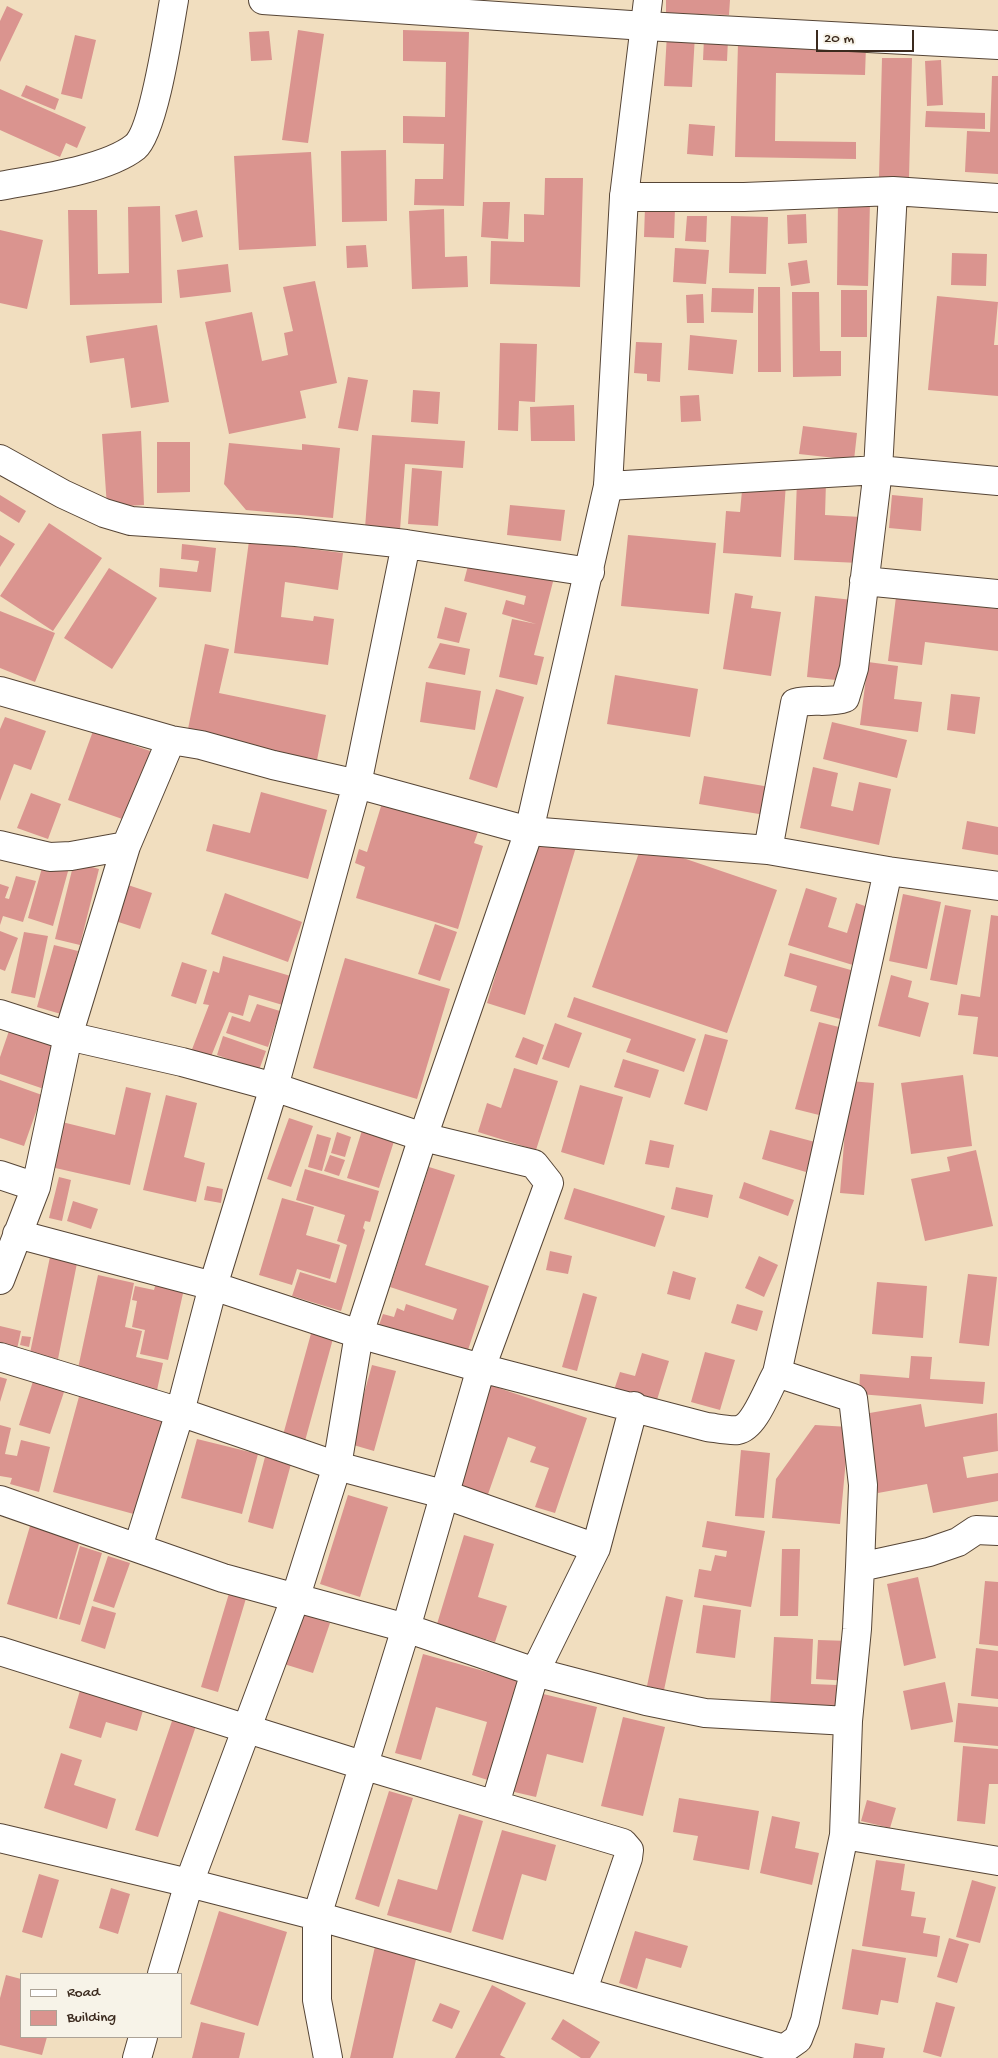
<!DOCTYPE html>
<style>
body{margin:0}
#map{position:relative;width:998px;height:2058px;overflow:hidden;background:#f1debf;font-family:"Gochi Hand",sans-serif}
canvas{display:block}
.legend{position:absolute;left:20px;top:1973px;width:162px;height:65px;box-sizing:border-box;background:#f7f3e8;border:1px solid #aca397;margin:0;padding:6px 9px;list-style:none;font-size:15px;color:#3b2a1e}
.legend li{display:flex;align-items:center;gap:10px;height:25px}
.legend b{width:25px;border:1px solid #aca397}
.scale{position:absolute;left:816px;top:30px;width:98px;height:22px;box-sizing:border-box;border:2px solid #3b2a1e;border-top:0;padding-left:6px;font-size:15px;line-height:18px;white-space:nowrap;color:#3b2a1e;-webkit-text-stroke:4px #f7f3e8;paint-order:stroke}
</style>
<div id="map">
<canvas width="998" height="2058"></canvas>
<ul class="legend">
<li><b style="height:6px;background:#fff"></b>Road</li>
<li><b style="height:14px;background:#da948f"></b>Building</li>
</ul>
<div class="scale">20 m</div>
</div>
<script>
const ctx = document.querySelector('canvas').getContext('2d');
ctx.lineJoin = 'round';
function fillPath(path, color) { ctx.fillStyle = color; ctx.fill(path, 'evenodd'); }
function stroke(path, color, width, dash) { ctx.strokeStyle = color; ctx.lineWidth = width; ctx.lineCap = dash ? 'butt' : 'round'; ctx.setLineDash(dash || []); ctx.stroke(path); }
const building = new Path2D(`
 M 666,0 L 730,0 L 729,15 L 666,13 Z
 M 7,6 L 23,14 L 0,62 L 0,21 Z
 M 298,30 L 324,34 L 308,143 L 282,140 Z
 M 403,30 L 469,32 L 464,206 L 414,205 L 415,179 L 443,179 L 444,144 L 403,143 L 403,116 L 445,117 L 446,62 L 403,61 Z
 M 269,31 L 272,60 L 251,61 L 249,32 Z
 M 667,34 L 695,35 L 692,87 L 664,86 Z
 M 75,35 L 96,40 L 82,99 L 61,94 Z
 M 704,38 L 728,39 L 727,61 L 703,60 Z
 M 738,43 L 866,46 L 865,75 L 776,73 L 775,141 L 856,142 L 856,159 L 735,157 Z
 M 882,58 L 912,58 L 909,178 L 879,178 Z
 M 941,60 L 943,105 L 927,106 L 925,61 Z
 M 992,76 L 998,76 L 998,174 L 965,172 L 967,131 L 990,132 Z
 M 26,85 L 59,99 L 55,110 L 21,96 Z
 M 0,89 L 86,127 L 77,148 L 66,143 L 60,157 L 0,130 Z
 M 926,111 L 985,113 L 985,129 L 925,127 Z
 M 689,124 L 715,126 L 713,156 L 687,154 Z
 M 386,150 L 387,221 L 342,222 L 341,151 Z
 M 311,152 L 316,246 L 239,250 L 234,156 Z
 M 545,178 L 583,178 L 580,287 L 490,284 L 491,241 L 524,242 L 524,214 L 544,215 Z
 M 838,200 L 870,201 L 868,286 L 837,285 Z
 M 483,202 L 510,202 L 508,239 L 481,237 Z
 M 160,206 L 162,303 L 70,305 L 68,210 L 97,210 L 98,274 L 129,273 L 128,207 Z
 M 645,207 L 675,208 L 674,238 L 644,237 Z
 M 444,209 L 445,257 L 467,256 L 468,287 L 412,289 L 409,211 Z
 M 197,210 L 203,237 L 182,242 L 175,215 Z
 M 806,214 L 807,243 L 788,244 L 787,215 Z
 M 687,216 L 707,216 L 706,242 L 685,241 Z
 M 731,216 L 768,217 L 766,274 L 729,273 Z
 M 0,230 L 43,240 L 27,309 L 0,303 Z
 M 366,245 L 368,267 L 347,268 L 346,246 Z
 M 675,248 L 709,250 L 706,284 L 673,282 Z
 M 952,253 L 987,254 L 986,286 L 951,285 Z
 M 807,260 L 810,283 L 791,286 L 788,263 Z
 M 228,264 L 231,292 L 180,298 L 177,270 Z
 M 315,281 L 337,383 L 300,391 L 306,418 L 229,434 L 205,322 L 252,312 L 262,361 L 288,355 L 284,333 L 293,331 L 283,287 Z
 M 758,287 L 780,287 L 781,372 L 758,372 Z
 M 712,288 L 754,289 L 753,313 L 711,312 Z
 M 841,290 L 867,290 L 867,337 L 841,337 Z
 M 792,292 L 819,292 L 820,351 L 841,351 L 841,376 L 793,377 Z
 M 703,294 L 704,323 L 687,323 L 686,295 Z
 M 937,296 L 998,302 L 994,345 L 998,345 L 998,396 L 928,390 Z
 M 157,325 L 169,402 L 131,408 L 124,358 L 90,363 L 86,336 Z
 M 690,335 L 737,340 L 733,374 L 688,370 Z
 M 636,342 L 662,343 L 660,382 L 647,381 L 647,374 L 634,373 Z
 M 500,343 L 537,344 L 535,402 L 519,401 L 518,431 L 498,430 Z
 M 348,377 L 368,380 L 358,431 L 338,428 Z
 M 413,390 L 440,392 L 438,424 L 411,422 Z
 M 699,395 L 701,421 L 681,422 L 680,396 Z
 M 574,405 L 575,441 L 531,441 L 530,407 Z
 M 803,426 L 857,433 L 854,460 L 799,454 Z
 M 141,431 L 144,505 L 107,507 L 102,434 Z
 M 372,435 L 465,441 L 463,468 L 405,464 L 400,530 L 365,528 Z
 M 157,442 L 190,442 L 190,492 L 157,493 Z
 M 229,443 L 302,450 L 302,444 L 340,448 L 333,518 L 246,510 L 224,484 Z
 M 412,468 L 442,471 L 438,526 L 408,524 Z
 M 743,480 L 786,483 L 781,557 L 723,553 L 726,511 L 740,512 Z
 M 797,481 L 826,482 L 825,515 L 861,517 L 859,563 L 794,560 Z
 M 0,495 L 26,511 L 19,523 L 0,511 Z
 M 892,495 L 923,498 L 921,531 L 889,528 Z
 M 510,505 L 565,510 L 561,541 L 507,535 Z
 M 49,523 L 102,558 L 53,631 L 0,596 Z
 M 0,535 L 15,544 L 0,567 Z
 M 628,535 L 716,543 L 709,614 L 621,606 Z
 M 249,541 L 343,553 L 338,590 L 285,582 L 281,617 L 313,621 L 314,616 L 334,619 L 328,665 L 234,653 Z
 M 182,544 L 216,548 L 211,592 L 159,587 L 160,568 L 197,572 L 199,561 L 181,559 Z
 M 471,554 L 555,574 L 534,655 L 544,657 L 537,685 L 499,677 L 512,619 L 536,624 L 502,614 L 506,600 L 524,605 L 526,596 L 464,581 Z
 M 109,568 L 157,598 L 112,669 L 64,638 Z
 M 735,593 L 753,596 L 751,608 L 781,612 L 771,676 L 723,669 Z
 M 815,596 L 853,600 L 846,681 L 807,677 Z
 M 896,597 L 998,609 L 998,651 L 925,642 L 922,665 L 888,661 Z
 M 445,607 L 467,613 L 459,643 L 437,638 Z
 M 0,611 L 55,633 L 35,682 L 0,668 Z
 M 440,643 L 470,649 L 465,675 L 428,668 Z
 M 205,644 L 229,649 L 219,693 L 326,715 L 317,760 L 187,734 Z
 M 868,662 L 898,666 L 894,699 L 922,702 L 918,732 L 860,725 Z
 M 615,675 L 698,689 L 690,737 L 607,724 Z
 M 426,682 L 481,691 L 475,730 L 420,722 Z
 M 496,689 L 524,697 L 497,788 L 469,779 Z
 M 951,694 L 980,697 L 975,734 L 947,730 Z
 M 5,717 L 46,731 L 31,770 L 14,764 L 0,801 L 0,729 Z
 M 832,722 L 907,740 L 897,778 L 823,759 Z
 M 93,731 L 153,752 L 128,821 L 68,800 Z
 M 813,767 L 838,773 L 831,806 L 853,811 L 859,782 L 891,789 L 879,845 L 800,828 Z
 M 704,776 L 770,787 L 765,815 L 699,804 Z
 M 261,792 L 327,810 L 308,879 L 206,851 L 213,824 L 250,833 Z
 M 31,793 L 61,804 L 48,839 L 17,828 Z
 M 382,803 L 478,832 L 474,843 L 483,846 L 458,929 L 356,898 L 365,867 L 355,863 L 359,849 L 367,852 Z
 M 967,821 L 998,827 L 998,855 L 962,849 Z
 M 538,835 L 576,847 L 525,1015 L 487,1003 Z
 M 642,844 L 777,890 L 727,1033 L 592,987 Z
 M 45,857 L 70,864 L 53,926 L 28,918 Z
 M 74,862 L 99,869 L 80,945 L 55,939 Z
 M 16,876 L 36,881 L 23,922 L 3,916 L 0,925 L 0,884 L 9,887 L 5,898 L 9,899 Z
 M 119,882 L 152,893 L 140,929 L 106,918 Z
 M 806,888 L 837,898 L 828,927 L 847,933 L 856,903 L 874,909 L 856,966 L 788,945 Z
 M 225,893 L 302,922 L 288,962 L 211,934 Z
 M 903,894 L 941,902 L 927,969 L 889,961 Z
 M 945,905 L 971,910 L 957,985 L 930,980 Z
 M 991,915 L 998,916 L 998,1057 L 973,1054 L 978,1017 L 958,1015 L 961,994 L 980,997 Z
 M 435,924 L 457,932 L 440,981 L 418,974 Z
 M 0,931 L 18,938 L 5,971 L 0,969 Z
 M 24,932 L 48,936 L 35,998 L 11,993 Z
 M 54,945 L 78,951 L 61,1014 L 37,1007 Z
 M 790,953 L 858,972 L 844,1020 L 810,1011 L 817,986 L 784,976 Z
 M 223,956 L 294,977 L 286,1006 L 249,995 L 243,1016 L 229,1012 L 210,1059 L 191,1052 L 209,1005 L 203,1004 L 213,971 L 219,973 Z
 M 345,958 L 450,989 L 417,1099 L 313,1068 Z
 M 182,962 L 207,970 L 196,1004 L 171,996 Z
 M 891,975 L 912,981 L 908,997 L 929,1003 L 920,1037 L 878,1026 Z
 M 574,997 L 696,1039 L 684,1072 L 626,1052 L 631,1039 L 567,1017 Z
 M 257,1004 L 280,1011 L 268,1047 L 226,1033 L 232,1016 L 250,1022 Z
 M 819,1022 L 843,1028 L 819,1115 L 795,1109 Z
 M 555,1023 L 582,1033 L 569,1068 L 542,1059 Z
 M 10,1028 L 60,1045 L 44,1089 L 0,1074 L 0,1057 Z
 M 705,1034 L 728,1040 L 707,1111 L 684,1104 Z
 M 223,1036 L 266,1051 L 259,1070 L 217,1055 Z
 M 523,1037 L 544,1045 L 537,1065 L 515,1057 Z
 M 623,1059 L 659,1070 L 650,1098 L 614,1087 Z
 M 514,1068 L 558,1081 L 536,1150 L 478,1132 L 487,1103 L 501,1108 Z
 M 963,1075 L 972,1146 L 911,1154 L 901,1083 Z
 M 0,1080 L 42,1095 L 24,1146 L 0,1138 Z
 M 849,1081 L 874,1083 L 864,1195 L 840,1193 Z
 M 580,1085 L 623,1097 L 604,1165 L 561,1152 Z
 M 126,1087 L 151,1093 L 130,1185 L 51,1167 L 62,1122 L 115,1135 Z
 M 166,1095 L 197,1103 L 184,1157 L 205,1163 L 196,1202 L 143,1190 Z
 M 289,1118 L 313,1126 L 291,1187 L 267,1179 Z
 M 365,1121 L 397,1132 L 379,1188 L 347,1178 Z
 M 770,1130 L 815,1142 L 806,1172 L 762,1159 Z
 M 337,1132 L 351,1137 L 345,1157 L 331,1153 Z
 M 317,1134 L 331,1138 L 322,1171 L 308,1167 Z
 M 650,1140 L 674,1145 L 669,1168 L 645,1164 Z
 M 976,1150 L 993,1226 L 925,1241 L 911,1179 L 950,1171 L 947,1157 Z
 M 330,1155 L 345,1160 L 339,1176 L 324,1171 Z
 M 429,1167 L 455,1175 L 425,1265 L 489,1286 L 467,1353 L 379,1325 L 383,1314 L 394,1317 L 397,1308 L 404,1311 L 406,1304 L 453,1320 L 457,1309 L 390,1287 Z
 M 305,1169 L 379,1191 L 370,1222 L 365,1221 L 363,1228 L 365,1230 L 341,1311 L 292,1296 L 300,1272 L 336,1283 L 347,1245 L 337,1241 L 345,1215 L 296,1200 Z
 M 59,1177 L 71,1180 L 62,1221 L 49,1218 Z
 M 744,1182 L 794,1200 L 788,1216 L 739,1198 Z
 M 207,1186 L 223,1189 L 221,1203 L 204,1200 Z
 M 676,1187 L 713,1195 L 708,1218 L 671,1209 Z
 M 574,1188 L 665,1216 L 655,1247 L 564,1219 Z
 M 282,1198 L 314,1207 L 306,1235 L 340,1245 L 330,1279 L 297,1269 L 292,1285 L 259,1275 Z
 M 73,1201 L 98,1209 L 91,1229 L 67,1221 Z
 M 550,1251 L 572,1256 L 568,1274 L 546,1270 Z
 M 51,1252 L 78,1258 L 58,1359 L 30,1353 Z
 M 759,1256 L 778,1265 L 764,1297 L 745,1288 Z
 M 673,1271 L 696,1278 L 690,1300 L 667,1294 Z
 M 968,1274 L 997,1277 L 989,1346 L 959,1343 Z
 M 98,1275 L 134,1283 L 125,1327 L 142,1331 L 136,1357 L 163,1363 L 157,1390 L 77,1373 Z
 M 877,1282 L 927,1286 L 923,1338 L 872,1334 Z
 M 156,1283 L 184,1289 L 168,1360 L 140,1354 L 145,1330 L 132,1327 L 137,1301 L 132,1300 L 135,1286 L 154,1290 Z
 M 583,1293 L 597,1297 L 577,1371 L 562,1367 Z
 M 737,1304 L 763,1311 L 757,1331 L 731,1323 Z
 M 0,1326 L 21,1331 L 17,1349 L 0,1345 Z
 M 312,1330 L 334,1335 L 305,1441 L 283,1435 Z
 M 22,1336 L 31,1337 L 29,1347 L 20,1345 Z
 M 705,1352 L 735,1360 L 720,1410 L 691,1402 Z
 M 642,1353 L 669,1361 L 656,1403 L 614,1390 L 620,1372 L 635,1376 Z
 M 911,1356 L 932,1357 L 930,1379 L 985,1382 L 983,1404 L 859,1394 L 860,1374 L 909,1378 Z
 M 372,1365 L 396,1371 L 374,1451 L 350,1444 Z
 M 0,1377 L 7,1379 L 0,1402 Z
 M 34,1378 L 65,1389 L 50,1434 L 19,1425 Z
 M 487,1384 L 587,1418 L 555,1513 L 535,1507 L 549,1468 L 530,1462 L 536,1447 L 508,1437 L 486,1500 L 451,1488 Z
 M 80,1393 L 168,1417 L 141,1516 L 53,1492 Z
 M 921,1404 L 925,1427 L 997,1413 L 998,1451 L 963,1457 L 967,1478 L 998,1473 L 998,1501 L 933,1513 L 927,1484 L 878,1493 L 864,1414 Z
 M 0,1425 L 11,1428 L 5,1454 L 17,1456 L 21,1440 L 50,1447 L 39,1492 L 10,1484 L 12,1478 L 0,1476 Z
 M 815,1425 L 849,1427 L 840,1524 L 772,1518 L 776,1479 Z
 M 197,1439 L 258,1454 L 242,1514 L 181,1498 Z
 M 741,1450 L 770,1453 L 764,1518 L 735,1516 Z
 M 265,1457 L 291,1464 L 273,1529 L 248,1522 Z
 M 348,1495 L 388,1507 L 360,1597 L 320,1584 Z
 M 707,1521 L 765,1531 L 751,1607 L 694,1597 L 699,1569 L 711,1571 L 715,1555 L 726,1557 L 727,1551 L 702,1547 Z
 M 30,1526 L 80,1540 L 57,1619 L 7,1604 Z
 M 464,1535 L 494,1544 L 478,1597 L 507,1606 L 495,1642 L 437,1624 Z
 M 80,1546 L 102,1553 L 80,1625 L 59,1619 Z
 M 782,1549 L 800,1549 L 798,1616 L 780,1616 Z
 M 108,1556 L 130,1563 L 114,1608 L 93,1601 Z
 M 918,1577 L 936,1658 L 904,1666 L 887,1584 Z
 M 985,1581 L 998,1582 L 998,1646 L 979,1644 Z
 M 230,1590 L 247,1595 L 218,1692 L 201,1687 Z
 M 666,1596 L 683,1600 L 664,1690 L 647,1686 Z
 M 703,1605 L 741,1610 L 735,1658 L 696,1653 Z
 M 92,1606 L 116,1613 L 105,1649 L 81,1641 Z
 M 301,1613 L 330,1623 L 313,1673 L 284,1664 Z
 M 774,1637 L 813,1639 L 811,1684 L 837,1685 L 835,1711 L 770,1708 Z
 M 818,1640 L 850,1641 L 849,1681 L 816,1679 Z
 M 976,1648 L 998,1651 L 998,1699 L 971,1696 Z
 M 423,1654 L 523,1682 L 494,1782 L 472,1775 L 487,1722 L 436,1707 L 421,1760 L 395,1753 Z
 M 945,1682 L 953,1722 L 911,1730 L 903,1691 Z
 M 81,1687 L 144,1707 L 137,1731 L 106,1722 L 101,1738 L 69,1728 Z
 M 535,1692 L 597,1707 L 583,1763 L 547,1754 L 536,1797 L 510,1791 Z
 M 958,1703 L 998,1707 L 998,1746 L 954,1742 Z
 M 623,1717 L 665,1727 L 643,1816 L 601,1806 Z
 M 173,1718 L 196,1726 L 158,1837 L 135,1830 Z
 M 963,1746 L 998,1749 L 998,1784 L 989,1784 L 985,1824 L 957,1821 Z
 M 61,1753 L 82,1760 L 74,1785 L 116,1799 L 107,1829 L 44,1808 Z
 M 389,1791 L 413,1798 L 379,1907 L 355,1899 Z
 M 679,1798 L 759,1811 L 749,1870 L 693,1860 L 698,1836 L 673,1832 Z
 M 867,1800 L 896,1808 L 890,1828 L 861,1821 Z
 M 459,1814 L 483,1821 L 451,1933 L 387,1915 L 398,1879 L 437,1890 Z
 M 772,1816 L 800,1822 L 795,1848 L 819,1853 L 812,1885 L 760,1873 Z
 M 502,1830 L 556,1845 L 546,1881 L 522,1874 L 503,1940 L 472,1931 Z
 M 876,1860 L 905,1864 L 901,1890 L 915,1892 L 911,1916 L 926,1918 L 923,1933 L 940,1936 L 937,1957 L 862,1946 Z
 M 39,1874 L 59,1880 L 42,1938 L 22,1932 Z
 M 972,1880 L 996,1887 L 980,1943 L 956,1937 Z
 M 111,1888 L 130,1894 L 118,1934 L 99,1928 Z
 M 219,1911 L 287,1932 L 258,2026 L 190,2004 Z
 M 635,1931 L 688,1946 L 681,1968 L 646,1958 L 637,1989 L 619,1983 Z
 M 949,1938 L 969,1944 L 957,1983 L 937,1977 Z
 M 376,1942 L 418,1951 L 393,2058 L 350,2058 Z
 M 852,1949 L 906,1958 L 898,2003 L 881,2000 L 878,2015 L 842,2009 Z
 M 6,1975 L 21,1979 L 21,2037 L 47,2037 L 42,2055 L 0,2045 L 0,1998 Z
 M 492,1985 L 526,2003 L 500,2055 L 506,2058 L 455,2058 Z
 M 936,2002 L 955,2007 L 941,2057 L 923,2052 Z
 M 440,2003 L 460,2011 L 452,2029 L 432,2021 Z
 M 563,2019 L 600,2042 L 590,2058 L 581,2058 L 551,2039 Z
 M 201,2022 L 245,2033 L 239,2058 L 192,2058 Z
 M 855,2043 L 885,2048 L 883,2058 L 853,2058 Z`);
const minor = new Path2D(`
 M 263,0 L 645,26 L 998,45
 M 0,186 C 37,179 106,170 135,147 C 154,131 169,28 174,0
 M 624,197 L 744,197 L 893,191 L 998,198
 M 0,459 L 63,494 L 104,513 L 131,521 L 296,532 L 406,544 L 590,572
 M 608,486 L 878,470 L 998,481
 M 864,581 L 998,594
 M 0,691 L 171,740 L 201,745 L 273,765 L 357,784 L 529,831 L 768,850 L 888,871 L 998,886
 M 0,845 L 50,857 L 71,856 L 126,846
 M 768,850 L 795,703 C 812,698 829,704 845,698 L 854,668 L 878,470 L 893,191
 M 0,1014 L 68,1036 L 182,1062 L 274,1087 L 423,1137 L 534,1164 L 549,1183 L 481,1368 L 406,1628 L 317,1916 L 784,2049 L 798,2039 L 805,2021 L 844,1835 L 848,1721 L 857,1629 L 860,1567 L 929,1552 L 958,1542 L 976,1530 L 998,1531
 M 0,1175 L 36,1187
 M 17,1234 L 213,1286 L 359,1334 L 481,1368 L 707,1427 C 716,1428 729,1431 738,1430 C 755,1427 768,1388 777,1373
 M 0,1280 L 36,1187 L 68,1036 L 126,846 L 171,740
 M 0,1357 L 180,1412 L 337,1466 L 443,1494 L 596,1548 L 535,1672 L 646,1701 L 705,1713 L 848,1721
 M 0,1500 L 223,1578 L 406,1628 L 535,1672 L 495,1804
 M 138,1547 L 180,1412 L 213,1286 L 274,1087 L 357,784 L 406,544
 M 596,1548 L 634,1406
 M 860,1567 L 863,1485 L 853,1398 L 777,1373 L 888,871
 M 0,1651 L 362,1765 L 623,1843 L 629,1850 L 628,1858 L 583,1990
 M 844,1835 L 998,1861
 M 0,1838 L 189,1883`);
const tertiary = new Path2D(`
 M 189,1883 L 317,1916 L 317,2000 L 328,2058
 M 162,1974 L 189,1883 L 295,1599 L 337,1466 L 359,1334 L 423,1137 L 529,831 L 608,486 L 624,197 L 648,0
 M 137,2058 L 143,2037`);
fillPath(building, '#da948f');
stroke(minor, '#564536', 30);
stroke(tertiary, '#564536', 30);
stroke(minor, '#fff', 28);
stroke(tertiary, '#fff', 28);
</script>
